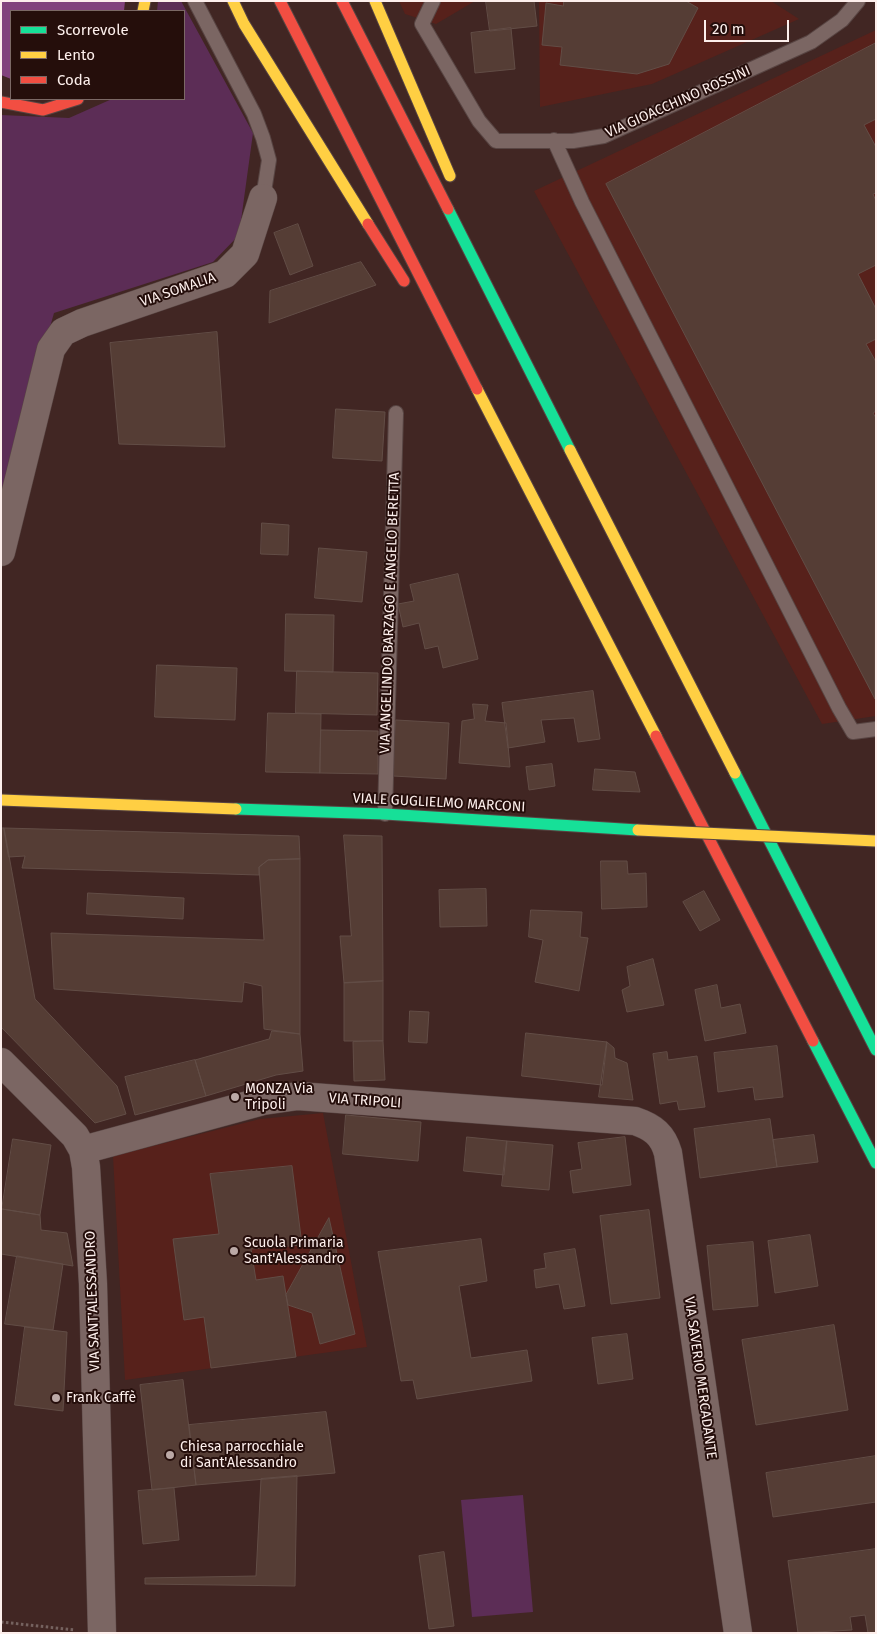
<!DOCTYPE html>
<meta charset="utf-8">
<style>
body{margin:0}
#map{position:relative;width:877px;height:1634px;overflow:hidden;background:#412623;font-family:"Fira Sans",sans-serif}
canvas{display:block}
.frame{position:absolute;inset:0;border:2px solid #fdefec;pointer-events:none}
.legend{position:absolute;left:10px;top:10px;width:175px;height:90px;box-sizing:border-box;background:#250e0b;border:1px solid #7b6865;margin:0;padding:6px 9px;list-style:none;font-size:15px;color:#fdefec}
.legend li{display:flex;align-items:center;gap:10px;height:25px}
.legend b{width:25px;border:1px solid #7b6865}
.scale{position:absolute;left:704px;top:20px;width:85px;height:22px;box-sizing:border-box;border:2px solid #fdefec;border-top:0;padding-left:6px;font-size:15px;line-height:18px;white-space:nowrap;color:#fdefec;-webkit-text-stroke:4px #250e0b;paint-order:stroke}
</style>
<div id="map">
<canvas width="877" height="1634"></canvas>
<div class="frame"></div>
<ul class="legend">
<li><b style="height:6px;background:#16e098"></b>Scorrevole</li>
<li><b style="height:6px;background:#ffcf43"></b>Lento</li>
<li><b style="height:6px;background:#f24e42"></b>Coda</li>
</ul>
<div class="scale">20 m</div>
</div>
<script>
const ctx = document.querySelector('canvas').getContext('2d');
ctx.lineJoin = 'round';
function fillPath(path, color) { ctx.fillStyle = color; ctx.fill(path, 'evenodd'); }
function stroke(path, color, width, dash) { ctx.strokeStyle = color; ctx.lineWidth = width; ctx.lineCap = dash ? 'butt' : 'round'; ctx.setLineDash(dash || []); ctx.stroke(path); }
function write(font, color, halo, rows, align = 'center') {
  ctx.font = font + ' "Fira Sans",sans-serif'; ctx.lineWidth = 4; ctx.setLineDash([]); ctx.textBaseline = 'middle'; ctx.strokeStyle = halo; ctx.fillStyle = color; for (const [text, x, y, turn = 0] of rows) {
    ctx.save(); ctx.translate(x, y); ctx.rotate((+turn || 0) * Math.PI / 180); ctx.textAlign = isNaN(turn) ? turn : align; if (halo) ctx.strokeText(text, 0, 0); ctx.fillText(text, 0, 0); ctx.restore();
  }
}
const built = new Path2D(`
 M 399,1 L 475,1 L 436,24 L 405,14 Z
 M 539,1 L 771,1 L 799,19 L 652,84 L 540,107 Z
 M 876,30 L 876,716 L 822,724 L 534,191 Z
 M 323,1113 L 367,1347 L 125,1380 L 113,1156 L 260,1119 Z`);
const green = new Path2D(`
 M 158,1 L 181,1 L 253,133 L 239,235 L 213,262 L 54,313 L 1,499 L 1,115 L 69,118 L 112,99 L 184,99 L 184,11 L 157,11 Z
 M 523,1495 L 533,1612 L 472,1617 L 461,1500 Z`);
const forest = new Path2D(`
 M 1,1 L 125,1 L 124,11 L 11,11 L 11,79 L 1,75 Z`);
const building = new Path2D(`
 M 486,1 L 534,1 L 537,26 L 490,31 Z
 M 564,1 L 686,1 L 698,8 L 669,64 L 637,74 L 560,65 L 562,47 L 542,45 L 546,3 L 563,6 Z
 M 511,28 L 515,69 L 475,73 L 471,33 Z
 M 876,43 L 876,119 L 864,125 L 876,147 L 876,193 L 873,194 L 876,201 L 876,265 L 858,274 L 876,309 L 876,339 L 866,344 L 876,362 L 876,411 L 873,413 L 876,418 L 875,699 L 606,184 Z
 M 298,224 L 313,266 L 290,275 L 274,233 Z
 M 361,262 L 376,285 L 269,323 L 270,291 Z
 M 217,332 L 225,447 L 119,444 L 110,343 Z
 M 336,409 L 385,412 L 382,461 L 333,458 Z
 M 262,523 L 289,525 L 288,555 L 261,554 Z
 M 319,548 L 367,552 L 362,602 L 315,598 Z
 M 458,574 L 478,659 L 443,668 L 438,646 L 425,649 L 419,623 L 403,627 L 398,604 L 414,601 L 410,585 Z
 M 286,614 L 334,615 L 333,672 L 285,671 Z
 M 157,665 L 237,668 L 235,720 L 155,717 Z
 M 297,671 L 378,673 L 377,715 L 296,713 Z
 M 593,691 L 600,739 L 578,742 L 574,718 L 541,720 L 545,742 L 508,748 L 502,703 Z
 M 473,704 L 488,705 L 485,721 L 506,723 L 510,767 L 459,763 L 462,721 L 474,719 Z
 M 268,713 L 321,714 L 320,773 L 266,772 Z
 M 396,720 L 449,723 L 446,779 L 393,776 Z
 M 321,730 L 378,731 L 378,774 L 320,773 Z
 M 552,764 L 555,786 L 529,790 L 526,767 Z
 M 595,769 L 635,772 L 640,792 L 593,790 Z
 M 1,828 L 4,828 L 35,999 L 117,1086 L 126,1114 L 95,1123 L 1,1027 Z
 M 4,828 L 299,836 L 300,859 L 268,860 L 259,867 L 259,875 L 22,868 L 25,856 L 9,857 Z
 M 344,835 L 382,836 L 383,981 L 344,983 L 340,936 L 351,936 Z
 M 300,859 L 300,1034 L 264,1029 L 262,986 L 244,982 L 242,1002 L 54,989 L 51,933 L 264,940 L 259,867 L 268,860 Z
 M 601,861 L 627,861 L 628,874 L 646,873 L 647,907 L 602,909 Z
 M 486,889 L 487,926 L 440,927 L 439,890 Z
 M 704,891 L 720,920 L 700,931 L 683,902 Z
 M 88,893 L 184,898 L 183,919 L 87,914 Z
 M 531,910 L 582,912 L 580,937 L 588,938 L 579,991 L 535,982 L 543,940 L 529,937 Z
 M 653,959 L 664,1005 L 627,1012 L 622,990 L 630,986 L 627,967 Z
 M 383,981 L 383,1041 L 344,1041 L 344,983 Z
 M 717,985 L 721,1008 L 740,1004 L 746,1033 L 705,1041 L 695,990 Z
 M 410,1011 L 429,1012 L 427,1043 L 409,1042 Z
 M 272,1031 L 300,1034 L 303,1071 L 276,1075 L 206,1096 L 195,1060 L 269,1039 Z
 M 526,1033 L 607,1042 L 602,1085 L 522,1076 Z
 M 383,1041 L 385,1080 L 354,1081 L 353,1042 Z
 M 607,1042 L 614,1048 L 615,1058 L 627,1063 L 633,1100 L 599,1097 Z
 M 777,1046 L 783,1097 L 755,1100 L 753,1087 L 718,1092 L 714,1053 Z
 M 667,1052 L 668,1060 L 697,1056 L 705,1107 L 679,1110 L 677,1101 L 660,1104 L 653,1054 Z
 M 195,1060 L 206,1096 L 135,1115 L 125,1077 Z
 M 346,1115 L 421,1122 L 418,1161 L 343,1154 Z
 M 770,1119 L 777,1167 L 700,1178 L 694,1129 Z
 M 814,1135 L 818,1162 L 777,1167 L 773,1140 Z
 M 467,1137 L 507,1141 L 504,1175 L 464,1171 Z
 M 625,1137 L 631,1185 L 573,1193 L 570,1171 L 582,1169 L 578,1143 Z
 M 13,1139 L 51,1145 L 40,1215 L 2,1209 Z
 M 507,1141 L 553,1145 L 549,1190 L 502,1186 Z
 M 292,1166 L 302,1245 L 251,1249 L 256,1280 L 283,1276 L 296,1357 L 211,1368 L 204,1317 L 184,1320 L 173,1239 L 219,1234 L 210,1174 Z
 M 2,1209 L 40,1215 L 41,1230 L 67,1233 L 73,1266 L 1,1254 Z
 M 649,1210 L 660,1298 L 611,1304 L 600,1216 Z
 M 329,1218 L 355,1334 L 320,1344 L 312,1313 L 288,1305 L 286,1295 Z
 M 810,1235 L 818,1286 L 775,1293 L 768,1241 Z
 M 481,1239 L 487,1281 L 459,1286 L 471,1358 L 527,1350 L 532,1381 L 417,1399 L 413,1380 L 401,1381 L 378,1252 Z
 M 753,1242 L 758,1306 L 713,1310 L 707,1246 Z
 M 575,1249 L 585,1306 L 564,1309 L 559,1284 L 536,1288 L 534,1270 L 546,1268 L 544,1254 Z
 M 17,1256 L 63,1264 L 53,1330 L 5,1324 Z
 M 834,1325 L 848,1410 L 756,1425 L 742,1340 Z
 M 25,1327 L 67,1332 L 63,1411 L 15,1405 Z
 M 627,1334 L 633,1379 L 598,1384 L 592,1338 Z
 M 183,1380 L 196,1485 L 152,1490 L 140,1385 Z
 M 326,1412 L 335,1473 L 196,1485 L 189,1425 Z
 M 876,1456 L 876,1502 L 773,1517 L 766,1473 Z
 M 297,1476 L 295,1586 L 145,1584 L 145,1578 L 256,1576 L 261,1479 Z
 M 174,1488 L 179,1540 L 143,1544 L 138,1491 Z
 M 876,1549 L 876,1633 L 868,1633 L 865,1615 L 850,1617 L 852,1630 L 798,1633 L 788,1561 Z
 M 444,1552 L 454,1626 L 429,1629 L 419,1556 Z`);
const path = new Path2D(`
 M 1,1622 L 75,1630`);
const lane = new Path2D(`
 M 195,1 L 254,114 L 263,138 L 269,160 L 263,198
 M 433,1 L 422,24 L 479,121 L 496,141 L 573,141 L 604,136 L 811,42 L 842,20 L 858,1
 M 554,140 L 582,202 L 839,708 L 853,732 L 876,729
 M 385,814 L 396,413`);
const street = new Path2D(`
 M 1,552 L 51,349 L 63,332 L 82,323 L 225,274 L 245,254 L 263,198
 M 1,1062 L 75,1136 L 83,1150 L 86,1167 L 93,1284 L 102,1633
 M 83,1150 L 263,1101 L 298,1096 L 635,1121 C 653,1127 663,1135 668,1153 L 738,1633`);
const fast = new Path2D(`
 M 448,209 L 570,450
 M 735,773 L 876,1050
 M 236,809 L 385,814 L 638,830
 M 813,1041 L 876,1163`);
const slow = new Path2D(`
 M 233,1 L 244,24 L 368,224
 M 375,1 L 450,176
 M 143,11 L 145,1
 M 477,389 L 656,736
 M 570,450 L 735,773
 M 1,800 L 236,809`);
const jam = new Path2D(`
 M 280,1 L 477,389
 M 342,1 L 448,209
 M 1,102 L 43,110 L 78,99
 M 368,224 L 404,281
 M 656,736 L 813,1041`);
const slowBridge = new Path2D(`
 M 638,830 L 876,841`);
const markers = [
 [235,1097,5,"#bba9a6"],
 [234,1251,5,"#bba9a6"],
 [56,1398,5,"#bba9a6"],
 [170,1455,5,"#bba9a6"]
];
const streetNames = [
 ["VIA GIOACCHINO ROSSINI",678,102,-24],
 ["VIA SOMALIA",178,290,-19],
 ["VIA ANGELINDO BARZAGO E ANGELO BERETTA",390,613,-88],
 ["VIALE GUGLIELMO MARCONI",439,803,3],
 ["VIA TRIPOLI",365,1101,4],
 ["VIA SANT'ALESSANDRO",93,1301,-92],
 ["VIA SAVERIO MERCADANTE",700,1378,82]
];
const poiNames = [
 ["MONZA Via",245,1089],
 ["Tripoli",245,1105],
 ["Scuola Primaria",244,1243],
 ["Sant'Alessandro",244,1259],
 ["Frank Caffè",66,1398],
 ["Chiesa parrocchiale",180,1447],
 ["di Sant'Alessandro",180,1463]
];
fillPath(built, '#57211b');
fillPath(green, '#5c2d56');
fillPath(forest, '#82437c');
fillPath(building, '#553d35');
stroke(building, '#624d46', 1);
stroke(lane, '#584543', 16);
stroke(street, '#584543', 29);
stroke(fast, '#584543', 13);
stroke(slow, '#584543', 13);
stroke(jam, '#584543', 13);
stroke(path, '#75625f', 3, [2.5, 2.5]);
stroke(lane, '#7b6663', 14);
stroke(street, '#7b6663', 28);
stroke(fast, '#16e098', 11);
stroke(slow, '#ffcf43', 11);
stroke(jam, '#f24e42', 11);
stroke(slowBridge, '#584543', 13, []);
stroke(slowBridge, '#ffcf43', 11);
for (const [x, y, r, color] of markers) { const dot = new Path2D(); dot.arc(x, y, r, 0, 2 * Math.PI); ctx.fillStyle = color; ctx.fill(dot); stroke(dot, '#250e0b', 2); }
write('14px', '#fdefec', '#250e0b', streetNames);
write('14px', '#fdefec', '#250e0b', poiNames, 'left');
</script>
